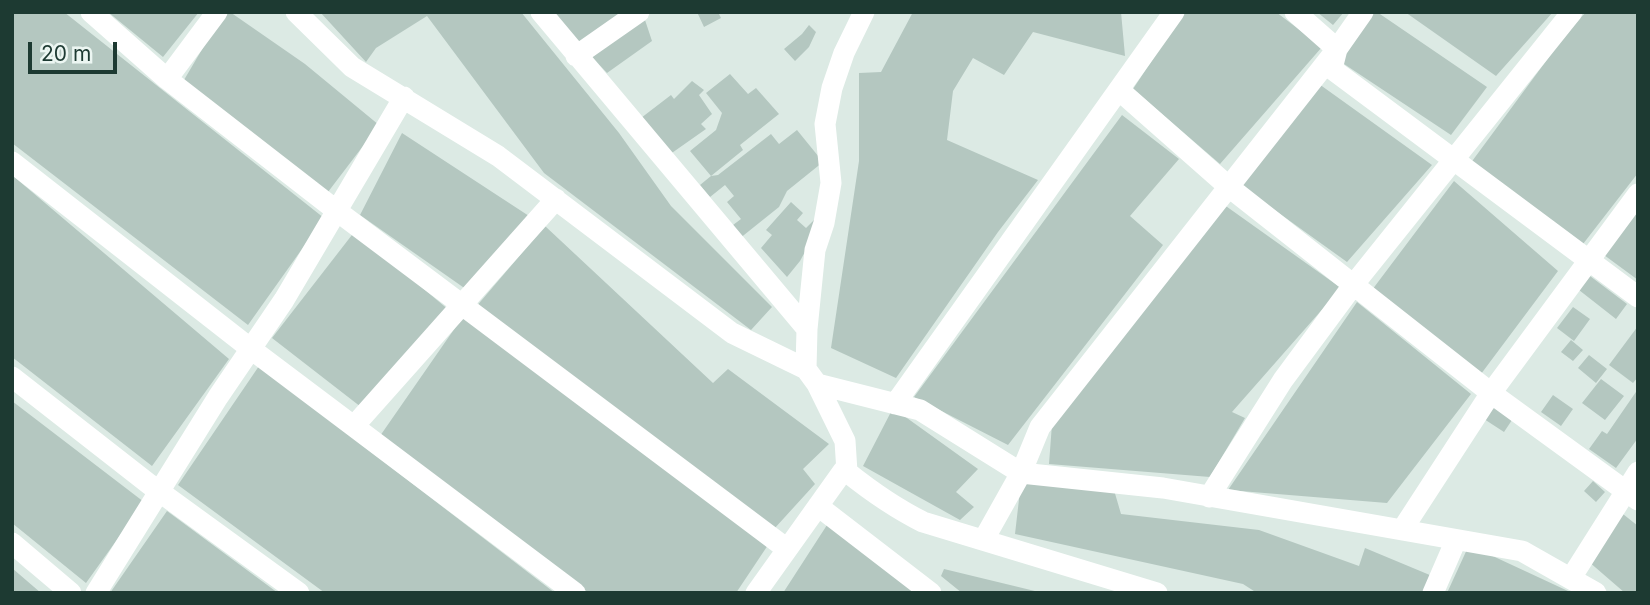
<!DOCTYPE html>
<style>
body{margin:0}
#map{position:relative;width:1650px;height:605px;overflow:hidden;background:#dceae4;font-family:Inter,sans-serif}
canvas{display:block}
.frame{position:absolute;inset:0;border:14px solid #1d3a32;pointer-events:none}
.scale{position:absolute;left:28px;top:42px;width:89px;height:32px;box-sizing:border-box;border:4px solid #1d3a32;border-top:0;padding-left:9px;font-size:21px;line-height:24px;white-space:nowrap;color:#1d3a32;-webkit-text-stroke:5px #ecf6f2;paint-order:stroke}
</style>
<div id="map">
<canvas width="1650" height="605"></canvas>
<div class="frame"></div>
<div class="scale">20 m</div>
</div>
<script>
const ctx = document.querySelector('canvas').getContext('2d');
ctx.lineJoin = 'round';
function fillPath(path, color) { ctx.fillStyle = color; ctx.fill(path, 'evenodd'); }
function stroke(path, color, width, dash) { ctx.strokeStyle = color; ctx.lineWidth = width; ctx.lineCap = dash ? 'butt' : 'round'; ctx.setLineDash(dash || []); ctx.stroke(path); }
const building = new Path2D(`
 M 12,12 L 64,12 L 324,218 L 248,325 L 12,143 Z
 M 108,12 L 199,12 L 163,57 Z
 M 224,12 L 230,12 L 305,64 L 379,125 L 328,192 L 184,80 Z
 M 320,12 L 521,12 L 619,133 L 671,206 L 772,307 L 751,330 L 544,173 L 427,16 L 376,48 L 366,62 Z
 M 553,12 L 631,12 L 581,47 Z
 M 697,12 L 718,12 L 721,18 L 704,27 Z
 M 913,12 L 1121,12 L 1125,56 L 1033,32 L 1004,75 L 973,58 L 953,91 L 947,140 L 1038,180 L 998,232 L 896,378 L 831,348 L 859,161 L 859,73 L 881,72 Z
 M 1184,12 L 1276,12 L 1322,47 L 1220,164 L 1133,89 Z
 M 1317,12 L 1344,12 L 1333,25 Z
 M 1373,12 L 1377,12 L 1487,87 L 1451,135 L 1341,62 Z
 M 1405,12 L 1553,12 L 1496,76 Z
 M 1586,12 L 1638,12 L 1638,173 L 1583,244 L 1470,164 L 1566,34 Z
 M 644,17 L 652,41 L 607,73 L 592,57 Z
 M 809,25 L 816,32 L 809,47 L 795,61 L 784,49 L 802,34 Z
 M 730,74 L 748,94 L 756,88 L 779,114 L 740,145 L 743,150 L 711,176 L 690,151 L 716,130 L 722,113 L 706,93 Z
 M 692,81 L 704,90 L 699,95 L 712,114 L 701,124 L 706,129 L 669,155 L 641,118 L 671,95 L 674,99 Z
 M 1319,84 L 1432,165 L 1347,262 L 1237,183 Z
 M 1122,115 L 1179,159 L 1130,216 L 1163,245 L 1008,445 L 914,397 Z
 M 797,130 L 823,162 L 787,191 L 779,207 L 739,239 L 729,228 L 741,219 L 727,202 L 734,196 L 725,185 L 710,197 L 700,185 L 711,176 L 718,175 L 771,134 L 779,144 Z
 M 402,133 L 529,216 L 470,292 L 360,215 Z
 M 12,175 L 229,359 L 152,466 L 12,357 Z
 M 1454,181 L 1558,271 L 1478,378 L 1372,290 Z
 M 791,202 L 803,213 L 797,220 L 806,228 L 816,218 L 820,224 L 800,261 L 787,277 L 761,248 L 772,235 L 766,230 Z
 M 1223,204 L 1341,288 L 1232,412 L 1245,418 L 1210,477 L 1049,464 L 1052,424 Z
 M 1638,210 L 1638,280 L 1604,255 Z
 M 545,226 L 713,383 L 728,369 L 829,444 L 803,469 L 815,484 L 774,529 L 475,308 Z
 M 355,231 L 450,311 L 361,407 L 272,338 Z
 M 1590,276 L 1627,304 L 1616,319 L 1579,290 Z
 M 1357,302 L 1471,394 L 1387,503 L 1228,490 Z
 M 1573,307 L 1590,319 L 1574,341 L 1557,328 Z
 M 464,315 L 772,539 L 736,593 L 589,593 L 380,436 Z
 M 1638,326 L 1638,377 L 1633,383 L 1609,365 Z
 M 1571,340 L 1583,350 L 1573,361 L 1561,352 Z
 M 1589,355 L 1607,369 L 1596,383 L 1578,368 Z
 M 259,366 L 555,593 L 325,593 L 178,485 Z
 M 1601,379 L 1624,396 L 1605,420 L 1582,403 Z
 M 1638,389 L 1638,438 L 1616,468 L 1589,449 L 1602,431 L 1607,434 Z
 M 1553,395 L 1573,409 L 1561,426 L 1541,412 Z
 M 12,401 L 144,502 L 86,583 L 12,523 Z
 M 1495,404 L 1514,417 L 1504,432 L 1484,419 Z
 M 893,408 L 978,469 L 956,492 L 974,507 L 960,520 L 863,466 Z
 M 1593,481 L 1605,492 L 1596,502 L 1584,491 Z
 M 1021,482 L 1114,490 L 1121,514 L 1259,530 L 1359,566 L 1365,548 L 1437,578 L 1428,593 L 1257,593 L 1243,584 L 1015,534 Z
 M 167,511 L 278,593 L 110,593 Z
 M 1623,514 L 1638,526 L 1638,593 L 1625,593 L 1588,561 Z
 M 827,525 L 917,593 L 783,593 Z
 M 1469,545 L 1568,591 L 1567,593 L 1447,593 Z
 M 12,568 L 41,593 L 12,593 Z
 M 944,569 L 1039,592 L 1039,593 L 962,593 L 941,576 Z`);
const street = new Path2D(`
 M 91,12 L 167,79 L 337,211 L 787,549
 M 296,12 L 352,67 L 498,156 L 732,333 L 806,369
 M 541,12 L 807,329
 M 1295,12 L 1337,49 L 1332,69 L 1638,297
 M 576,56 L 639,12
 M 167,79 L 217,12
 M 1119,90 L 1229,187 L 1491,393 L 1638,500
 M 12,162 L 251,349 L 575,593
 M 12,377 L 149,484 L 299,593
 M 817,384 L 920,410 L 1021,473 L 1163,488 L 1522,551 L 1596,593
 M 895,404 L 1174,12
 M 354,426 L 556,199
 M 847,472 C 872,492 895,508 923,522 L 1157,593
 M 1209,497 L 1283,380 L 1354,284 L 1572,12
 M 818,506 L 931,593
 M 1402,530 L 1491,393 L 1638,194
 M 984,539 L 1021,473 L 1040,427 L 1337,49 L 1363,12
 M 12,543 L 71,593
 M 1571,578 L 1638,472
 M 96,593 L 218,397 L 284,300 L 404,97
 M 756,593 L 843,471 L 847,472 L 845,441 L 817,384 L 806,369 L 807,329 L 815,250 L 824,223 L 831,183 L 825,124 L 832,88 L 844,53 L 864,12
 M 1433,593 L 1456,540`);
fillPath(building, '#b4c7c0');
stroke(street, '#fff', 21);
</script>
